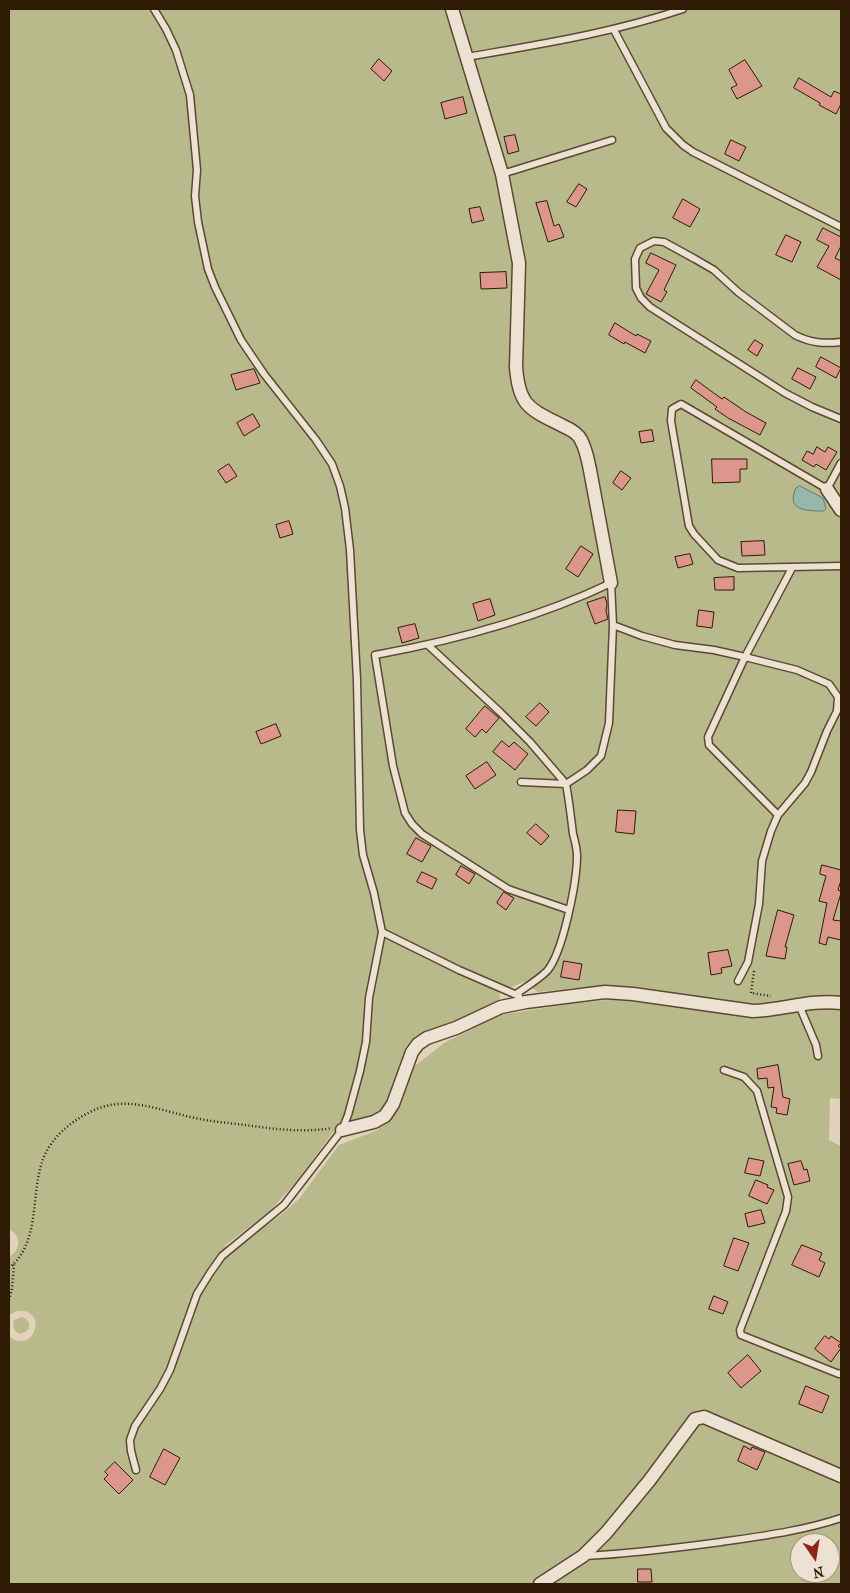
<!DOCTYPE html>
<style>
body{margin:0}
#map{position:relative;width:850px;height:1593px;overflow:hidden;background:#e3d2ba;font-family:"IM FELL French Canon",serif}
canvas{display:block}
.frame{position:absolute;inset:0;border:10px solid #2f1a06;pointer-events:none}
.north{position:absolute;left:790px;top:1533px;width:50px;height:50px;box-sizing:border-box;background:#ede2d2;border:1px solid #a19280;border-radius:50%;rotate:167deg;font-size:14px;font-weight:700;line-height:20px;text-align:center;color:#2f1a06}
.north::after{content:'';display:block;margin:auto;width:18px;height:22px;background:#8f2418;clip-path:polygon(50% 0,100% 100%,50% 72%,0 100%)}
</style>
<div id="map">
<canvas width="850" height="1593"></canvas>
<div class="frame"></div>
<div class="north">N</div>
</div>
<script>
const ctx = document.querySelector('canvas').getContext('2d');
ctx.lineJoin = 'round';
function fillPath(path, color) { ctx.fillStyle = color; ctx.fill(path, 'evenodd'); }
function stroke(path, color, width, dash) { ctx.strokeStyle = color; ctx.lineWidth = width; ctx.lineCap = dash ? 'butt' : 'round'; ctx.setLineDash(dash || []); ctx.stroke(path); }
const green = new Path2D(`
 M 14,9 L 841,9 L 841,1099 L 830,1098 L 829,1140 L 841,1146 L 841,1584 L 9,1584 L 9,1336 C 31,1355 48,1316 24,1311 C 18,1310 13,1312 9,1316 L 9,1257 C 21,1250 22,1236 9,1229 L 9,11 ZM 524,982 L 538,992 L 575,988 L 622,986 L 616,999 L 563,1005 L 500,1015 L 444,1043 L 411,1069 L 378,1130 L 339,1145 L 299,1199 L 282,1214 L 242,1242 L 223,1247 L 269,1212 L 297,1181 L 339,1124 L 373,1118 L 381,1113 L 390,1100 L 406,1046 L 417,1035 L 466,1017 L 500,999 L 499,992 ZM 800,1543 L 830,1543 L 830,1573 L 800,1573 Z
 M 22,1317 C 28,1319 31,1324 28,1330 L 21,1334 L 16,1332 L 13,1326 L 14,1320 Z`);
const water = new Path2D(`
 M 800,486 L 823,498 L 826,509 L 824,511 C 807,511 785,511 796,488 Z`);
const building = new Path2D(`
 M 379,59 L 392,71 L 384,81 L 371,69 Z
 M 745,60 L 762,86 L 737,99 L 731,88 L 737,85 L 729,70 Z
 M 799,78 L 831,97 L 834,91 L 841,94 L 841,104 L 836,114 L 819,105 L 820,103 L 794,88 Z
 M 463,97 L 467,113 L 445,119 L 441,103 Z
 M 515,135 L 519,151 L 508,154 L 504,137 Z
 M 731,140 L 746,147 L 739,161 L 725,154 Z
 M 579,184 L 587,189 L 576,207 L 567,202 Z
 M 683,199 L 700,209 L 690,227 L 673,218 Z
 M 547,201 L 554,226 L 559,224 L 564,237 L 548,242 L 536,203 Z
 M 480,207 L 484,220 L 472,223 L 469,209 Z
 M 823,228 L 841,237 L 841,246 L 835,258 L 841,261 L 841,280 L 817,267 L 829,246 L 817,240 Z
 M 786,235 L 801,242 L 792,262 L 776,255 Z
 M 651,253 L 676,265 L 664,290 L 667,292 L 661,302 L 646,294 L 659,270 L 646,263 Z
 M 506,272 L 507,288 L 481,289 L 480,273 Z
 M 615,323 L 636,336 L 637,334 L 651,341 L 645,353 L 625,342 L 624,344 L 609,335 Z
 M 755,340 L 763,345 L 757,356 L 748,350 Z
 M 821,357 L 841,368 L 836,378 L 816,367 Z
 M 798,368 L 816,377 L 810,389 L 792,379 Z
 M 254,369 L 260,383 L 236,390 L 231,375 Z
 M 696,380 L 722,399 L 724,397 L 746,412 L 766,423 L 760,435 L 728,418 L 715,409 L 717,407 L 691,388 Z
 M 253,414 L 260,426 L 244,436 L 237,423 Z
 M 652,430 L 654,441 L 641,443 L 639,432 Z
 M 817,447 L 825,452 L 828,447 L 837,452 L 826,470 L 816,464 L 814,467 L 802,460 L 807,451 L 813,454 Z
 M 712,459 L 747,459 L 747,469 L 740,469 L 740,482 L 713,483 Z
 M 229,464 L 237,476 L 226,483 L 218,471 Z
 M 621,471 L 631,478 L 622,490 L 613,483 Z
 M 289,521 L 293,534 L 280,538 L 276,525 Z
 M 764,541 L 765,555 L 742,556 L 741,542 Z
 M 581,546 L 593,554 L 578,577 L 566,569 Z
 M 690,554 L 693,564 L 678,568 L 675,557 Z
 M 734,577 L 734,590 L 715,590 L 714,578 Z
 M 605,597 L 607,603 L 606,611 L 608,619 L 595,624 L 587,603 Z
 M 490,599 L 495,615 L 478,621 L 473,604 Z
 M 699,610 L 714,612 L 712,628 L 697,626 Z
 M 415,624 L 419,638 L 402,643 L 398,628 Z
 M 540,703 L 549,712 L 536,726 L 526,717 Z
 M 485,706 L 499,718 L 486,733 L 482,729 L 475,737 L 466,729 Z
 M 276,724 L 281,736 L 261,744 L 256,732 Z
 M 502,741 L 509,747 L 514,742 L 528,754 L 515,770 L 493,752 Z
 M 487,762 L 496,775 L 475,789 L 466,776 Z
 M 618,810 L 636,811 L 634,834 L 616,832 Z
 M 536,824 L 549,836 L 541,845 L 527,833 Z
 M 416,838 L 431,846 L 422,862 L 407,854 Z
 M 822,865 L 841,870 L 841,880 L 838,890 L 841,891 L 841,893 L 833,920 L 841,921 L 841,940 L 828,937 L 826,945 L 819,943 L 827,903 L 819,901 L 826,876 L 820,874 Z
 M 461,866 L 475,874 L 469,884 L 456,875 Z
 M 422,872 L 437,879 L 432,889 L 417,882 Z
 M 504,892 L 514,898 L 506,910 L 497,903 Z
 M 778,910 L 794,915 L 785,947 L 787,947 L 785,959 L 766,956 L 769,943 Z
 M 728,950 L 732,966 L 721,968 L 722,973 L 711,975 L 708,953 Z
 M 564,961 L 582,964 L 579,980 L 561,977 Z
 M 778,1065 L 783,1097 L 790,1099 L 787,1115 L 776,1113 L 777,1108 L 771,1107 L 774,1087 L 768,1088 L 767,1078 L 758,1079 L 757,1069 Z
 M 749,1158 L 764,1161 L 760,1176 L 745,1173 Z
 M 801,1161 L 804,1170 L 807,1169 L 810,1181 L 794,1185 L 788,1164 Z
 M 756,1180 L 768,1185 L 767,1187 L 774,1190 L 767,1204 L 749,1196 Z
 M 761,1210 L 765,1223 L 748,1227 L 745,1214 Z
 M 734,1238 L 749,1243 L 738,1271 L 724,1266 Z
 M 802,1245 L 822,1253 L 819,1260 L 825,1263 L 819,1277 L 792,1265 Z
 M 714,1296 L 728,1302 L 723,1314 L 709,1309 Z
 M 825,1336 L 829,1339 L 831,1336 L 841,1343 L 838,1346 L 841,1348 L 831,1362 L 815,1349 Z
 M 748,1355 L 761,1371 L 741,1388 L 728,1373 Z
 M 806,1386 L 829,1396 L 822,1413 L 799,1404 Z
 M 744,1446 L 751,1450 L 752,1447 L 765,1452 L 757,1470 L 738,1461 Z
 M 164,1449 L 180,1458 L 165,1485 L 150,1477 Z
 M 115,1462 L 133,1480 L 119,1494 L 104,1479 L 108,1475 L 105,1472 Z
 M 638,1569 L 651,1569 L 652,1582 L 638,1582 Z`);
const path = new Path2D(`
 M 754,971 L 751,993 L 771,996
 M 9,1268 C 41,1242 30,1195 43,1159 C 51,1138 70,1122 90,1112 C 127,1093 162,1112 200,1119 C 215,1122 230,1123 245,1125 C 274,1129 303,1133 332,1128
 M 9,1300 L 12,1289 L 14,1264`);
const lane = new Path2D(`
 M 614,30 L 666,128 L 683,145 L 693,152 L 841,227
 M 467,57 C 541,44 612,33 683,9
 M 502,174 L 612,140
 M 841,342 C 824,344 811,343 795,335 L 738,292 L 714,270 L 695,259 L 664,242 L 654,241 L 640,248 L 635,259 L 636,288 L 641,298 L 650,307 L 785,393 L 812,407 L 841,419
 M 841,463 L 827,489 L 681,404 L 672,409 L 671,421 L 689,526 L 694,534 L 718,560 L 738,568 L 841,566
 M 613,625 L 642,636 L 675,645 L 714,650 L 745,657 L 792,568
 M 429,646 L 500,712 L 530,742 L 566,784
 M 521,782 L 566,784
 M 382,932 L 459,970 L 519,996
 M 738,981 L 748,962 L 759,904 L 762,861 L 771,831 L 778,815 L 805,783 L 811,772 L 827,731 L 837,711 L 838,697 L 829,684 L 797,670 L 745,657 L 708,737 L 709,745 L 778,815
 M 516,994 C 526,987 538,980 547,971 C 563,953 577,881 577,856 C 577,849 575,841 573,834 C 571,817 569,800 566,784 L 587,770 L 601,756 L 609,723 L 613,625 L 611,583 C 536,619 457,640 375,655 L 393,766 L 405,813 L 412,824 L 422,834 L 508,889 L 569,910
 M 799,1005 L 816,1045 L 818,1056
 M 724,1070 L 744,1077 L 757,1091 L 788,1197 L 786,1211 L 740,1330 L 741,1335 L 839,1374 L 841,1373
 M 136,1470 L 131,1451 L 130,1440 L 135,1426 L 160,1389 L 170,1370 L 197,1294 L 210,1273 L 222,1256 L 284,1205 L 342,1130 L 348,1115 L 360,1071 L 366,1042 L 369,998 L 382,932 L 374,893 L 363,855 L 360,830 L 357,680 L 350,550 L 345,508 L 340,486 L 332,464 L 316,440 L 264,374 L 241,340 L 215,287 L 208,269 L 198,222 L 195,196 L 197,170 L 190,95 L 176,50 L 166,29 L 154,9
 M 584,1556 C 630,1554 676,1548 721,1542 C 762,1536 802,1531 841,1518`);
const street = new Path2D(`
 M 452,9 L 502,174 L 519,263 L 516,367 C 519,407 530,409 563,426 C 570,429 578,433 581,440 C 586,449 588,460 590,470 L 611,583
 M 827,489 L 841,510
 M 342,1130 L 374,1122 L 385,1116 L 393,1104 L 412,1052 L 418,1044 L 427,1038 L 456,1028 L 501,1007 L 526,1002 L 605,992 L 633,994 L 753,1011 C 783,1010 811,999 841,1003
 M 540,1584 L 583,1556 L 606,1533 L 649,1481 L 695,1419 L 704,1417 L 841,1476`);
fillPath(green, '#b9ba8c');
fillPath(water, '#95b8ad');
stroke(water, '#6c796a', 1);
fillPath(building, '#dd968b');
stroke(building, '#2f1a06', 1);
stroke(lane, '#5c4833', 9);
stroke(street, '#5c4833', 15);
stroke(path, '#2f1a06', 2.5, [1, 2.5]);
stroke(lane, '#ede2d2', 6);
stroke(street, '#ede2d2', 12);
</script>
